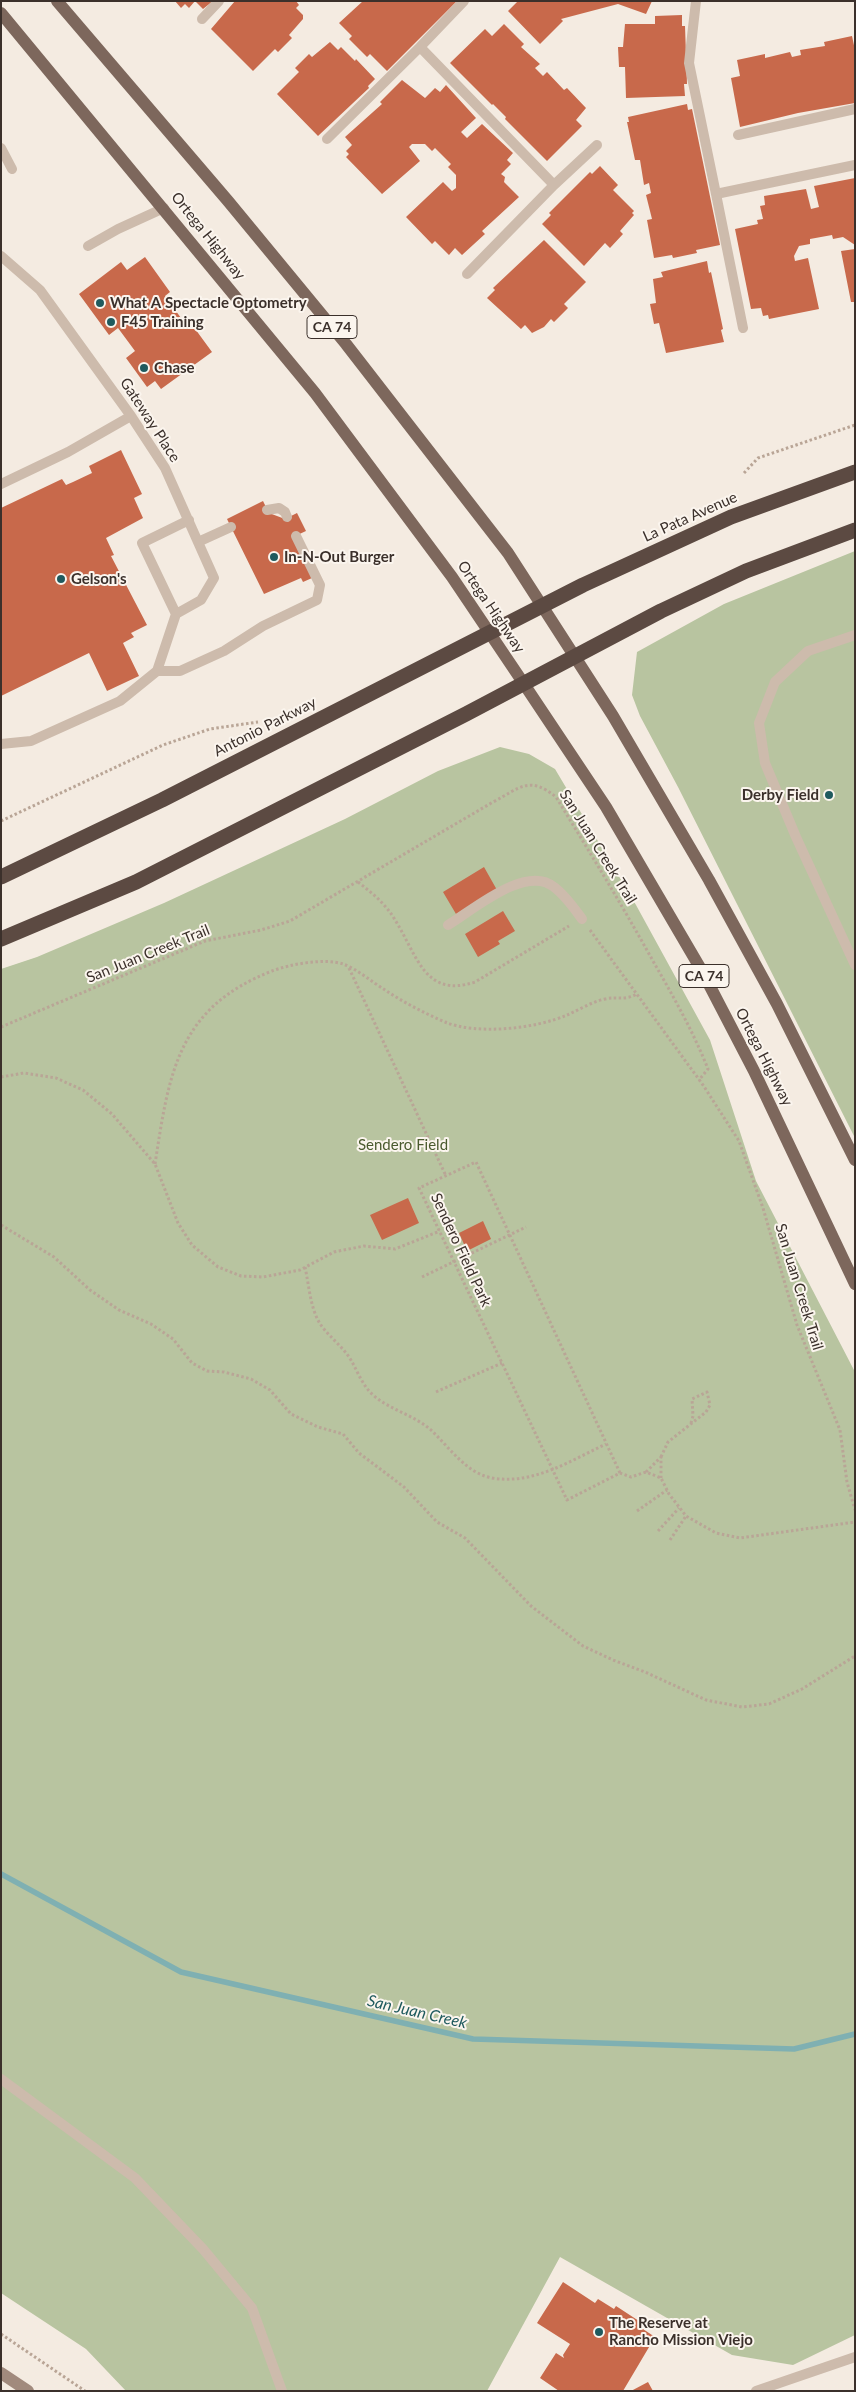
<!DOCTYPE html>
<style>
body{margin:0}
#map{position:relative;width:856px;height:2392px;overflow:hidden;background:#f4ebe1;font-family:Lato,sans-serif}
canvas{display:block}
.frame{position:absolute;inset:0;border:2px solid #3b302b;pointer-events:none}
</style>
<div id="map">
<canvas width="856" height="2392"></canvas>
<div class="frame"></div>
</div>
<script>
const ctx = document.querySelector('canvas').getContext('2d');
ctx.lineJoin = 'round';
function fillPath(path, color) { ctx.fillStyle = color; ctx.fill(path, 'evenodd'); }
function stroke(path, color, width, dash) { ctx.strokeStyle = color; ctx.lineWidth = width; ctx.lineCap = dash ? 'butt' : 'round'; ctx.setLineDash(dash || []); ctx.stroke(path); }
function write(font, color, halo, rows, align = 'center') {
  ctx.font = font + ' Lato,sans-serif'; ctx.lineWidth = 4; ctx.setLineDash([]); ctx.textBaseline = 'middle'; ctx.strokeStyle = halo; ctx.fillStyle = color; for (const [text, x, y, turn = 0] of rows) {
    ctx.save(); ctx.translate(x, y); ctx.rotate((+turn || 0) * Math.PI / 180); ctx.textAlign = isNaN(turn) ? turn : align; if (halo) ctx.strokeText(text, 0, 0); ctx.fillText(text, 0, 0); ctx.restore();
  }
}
const green = new Path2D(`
 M 855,551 L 855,1138 L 678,787 L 640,716 L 632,695 L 637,652 L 724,604 Z
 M 500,747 L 529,754 L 555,769 L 636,905 L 710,1040 L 756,1181 L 855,1372 L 855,2335 L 793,2365 L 732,2355 L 560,2257 L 487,2391 L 126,2391 L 86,2349 L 1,2293 L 1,969 L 37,957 L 164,903 L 345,819 L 438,771 Z`);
const stream = new Path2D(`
 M 1,1874 L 181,1972 L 473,2039 L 794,2049 L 855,2034`);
const building = new Path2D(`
 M 175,1 L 213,1 L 203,9 L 195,1 L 189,8 L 185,4 L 181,8 Z
 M 235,1 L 296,1 L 299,5 L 296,8 L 303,15 L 303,19 L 289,35 L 292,38 L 278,52 L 275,49 L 253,71 L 211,29 Z
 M 457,1 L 387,71 L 370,54 L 367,57 L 349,39 L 352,36 L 339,23 L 363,1 Z
 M 518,1 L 652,1 L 646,14 L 618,4 L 561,19 L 563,21 L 540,44 L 508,11 Z
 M 682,15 L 682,26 L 685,26 L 687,84 L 684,84 L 685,96 L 626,98 L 625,67 L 619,67 L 618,47 L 623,47 L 625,24 L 655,24 L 655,16 Z
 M 504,24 L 524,44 L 521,47 L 540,64 L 535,68 L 543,76 L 547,72 L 564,90 L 567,88 L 586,108 L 576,120 L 582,126 L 547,161 L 505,119 L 506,117 L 493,104 L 492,105 L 450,63 L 485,29 L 492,36 Z
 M 852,36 L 855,50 L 855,103 L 798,113 L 740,127 L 731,78 L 740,76 L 737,60 L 765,54 L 765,58 L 790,52 L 792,57 L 801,55 L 800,50 L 825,46 L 824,42 Z
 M 330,42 L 338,50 L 341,47 L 355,61 L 356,59 L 375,79 L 368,86 L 369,88 L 318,136 L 277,94 L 299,72 L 295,68 L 309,54 L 312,57 Z
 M 402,80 L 425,98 L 435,88 L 440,92 L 446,85 L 476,118 L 461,132 L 467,138 L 482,124 L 513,153 L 507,160 L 511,164 L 501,174 L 505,177 L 504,182 L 519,197 L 482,231 L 485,234 L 462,255 L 455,248 L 449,255 L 435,241 L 432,244 L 406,217 L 443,182 L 452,191 L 456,188 L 456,175 L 448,167 L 451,164 L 435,148 L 432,151 L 425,144 L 412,144 L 409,147 L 420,161 L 382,194 L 346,157 L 349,154 L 346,151 L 352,145 L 345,137 L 382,104 L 380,102 Z
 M 687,104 L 688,110 L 692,109 L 720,245 L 696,250 L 697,253 L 673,258 L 672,255 L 654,258 L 647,220 L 652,219 L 646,195 L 651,193 L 649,183 L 644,185 L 640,160 L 635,160 L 627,122 L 629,122 L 628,117 Z
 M 600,166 L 618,185 L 613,190 L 634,211 L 632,213 L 634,215 L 620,231 L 623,234 L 610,248 L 605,243 L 584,266 L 542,224 L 551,215 L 549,213 L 590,172 L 592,174 Z
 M 855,178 L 855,245 L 843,237 L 833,239 L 832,235 L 810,239 L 810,244 L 799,246 L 794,256 L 795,261 L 808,258 L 819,309 L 769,319 L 768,315 L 763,316 L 761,308 L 751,309 L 735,229 L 758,224 L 757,220 L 763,219 L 760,206 L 765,205 L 764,196 L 806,189 L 811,209 L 819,207 L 814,186 Z
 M 544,240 L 586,282 L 564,304 L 568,308 L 554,322 L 551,319 L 544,327 L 532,333 L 525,325 L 521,329 L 487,298 L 495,290 L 493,288 Z
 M 855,249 L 855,302 L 851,302 L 841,251 Z
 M 145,257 L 170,292 L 165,296 L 189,329 L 193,326 L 212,352 L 161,389 L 155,381 L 147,387 L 126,358 L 135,351 L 118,328 L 109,335 L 79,294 L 121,262 L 127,270 Z
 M 707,261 L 709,273 L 711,272 L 723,329 L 721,330 L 724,342 L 666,353 L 659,323 L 654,324 L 650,304 L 656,303 L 653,279 L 663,277 L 661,272 Z
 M 121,450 L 142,494 L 134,498 L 143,518 L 106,538 L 114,555 L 111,556 L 147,625 L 131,633 L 134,637 L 123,643 L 139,676 L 107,691 L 89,653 L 1,696 L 1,508 L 62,479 L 66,485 L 73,482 L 92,473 L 89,466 Z
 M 263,501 L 269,513 L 285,519 L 297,513 L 306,531 L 293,537 L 312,578 L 303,582 L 301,578 L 264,594 L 227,519 Z
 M 484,867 L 497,890 L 456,914 L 443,892 Z
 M 503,911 L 515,931 L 498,941 L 500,944 L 478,957 L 465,934 Z
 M 408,1198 L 419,1223 L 382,1240 L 370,1215 Z
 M 483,1221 L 491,1239 L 467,1251 L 459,1233 Z
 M 563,2282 L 595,2303 L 598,2299 L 614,2309 L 616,2306 L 642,2323 L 640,2327 L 655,2337 L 623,2391 L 559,2391 L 540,2378 L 556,2353 L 564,2358 L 563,2355 L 570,2344 L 537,2323 Z
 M 648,2382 L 653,2391 L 631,2391 Z`);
const path = new Path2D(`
 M 744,473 L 758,458 L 855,425
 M 1,821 L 163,745 L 210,729 L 258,722
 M 358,882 C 372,893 386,904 395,920 C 417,954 424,999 475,982 L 569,926
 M 590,930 L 703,1085 L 739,1141 L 763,1208 L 797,1325 L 840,1430 L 847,1482 L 855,1510
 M 349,968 L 446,1176
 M 1,1027 L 205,941 L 261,930 L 290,921 L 493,802 C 520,788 529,775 556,797 C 589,851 622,905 653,961 C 673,996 693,1031 708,1069 L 699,1080
 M 1,1077 L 24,1073 L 56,1078 L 83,1090 L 112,1114 L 155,1164 L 178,1223 L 192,1245 L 218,1267 L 241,1276 L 263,1277 L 300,1270 L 334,1252 L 364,1246 L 395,1249 L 440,1231
 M 155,1164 C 169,1074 177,1008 272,971 C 290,964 325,958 343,964 C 357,969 372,982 385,990 C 403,1002 424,1013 445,1022 C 476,1035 535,1029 567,1015 C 579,1010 591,1002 605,999 C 618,996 624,1001 637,994
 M 1,1225 L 54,1257 L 90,1290 L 119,1310 L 151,1324 L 173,1339 L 192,1363 L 207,1371 L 224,1372 L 251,1379 L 270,1390 L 291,1414 L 318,1427 L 343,1434 L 359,1453 L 404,1487 L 437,1522 L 465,1538 L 531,1606 L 583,1646 L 613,1660 L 645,1672 L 706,1700 L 742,1707 L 769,1704 L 802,1689 L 855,1656
 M 305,1267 C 309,1285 310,1306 319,1322 C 326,1334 340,1344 349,1357 C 357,1369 361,1384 373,1395 C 390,1410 414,1415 431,1430 C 450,1448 466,1473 492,1478 C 533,1485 570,1461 606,1444
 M 422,1277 L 526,1227
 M 436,1392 L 502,1363
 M 661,1457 L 668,1442 L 706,1412 L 710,1405 L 707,1392 L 692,1399 L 693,1416 L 691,1423
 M 646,1472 L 661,1457 L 661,1478
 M 620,1473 L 476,1162 L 419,1188 L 567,1500 L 620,1473 L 631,1477 L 646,1472 L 661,1478 L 669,1494 L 686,1516 L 716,1533 L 740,1538 L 855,1522
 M 637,1511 L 667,1490
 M 658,1531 L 679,1508
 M 670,1540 L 686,1516
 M 1,2334 L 85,2391`);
const lane = new Path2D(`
 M 464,1 L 420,47 L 554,185
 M 696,1 L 689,63 L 716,194 L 855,165
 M 202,19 L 219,1
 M 738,135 L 855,109
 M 327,139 L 420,47
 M 1,148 L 12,169
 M 716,194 L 743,328
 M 88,246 L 118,229 L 164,208
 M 1,256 L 40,290 L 131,416 L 165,468 L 214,578 L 201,600 L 176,614
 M 467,274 L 554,185 L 597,145
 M 1,484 L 68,452 L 131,416
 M 267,510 L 279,508 L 285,512 L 287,517
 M 198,542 L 231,527
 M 855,635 L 808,651 L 775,682 L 759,723 L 765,763 L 796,837 L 855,965
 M 157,671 L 180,671 L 224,651 L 263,626 L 317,600 L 320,585 L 296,536
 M 1,744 L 31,741 L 120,701 L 157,671 L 176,614 L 142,543 L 189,520
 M 448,925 C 473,910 526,864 554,887 C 565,895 574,908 582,919
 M 1,2079 L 135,2178 L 203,2249 L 252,2308 L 282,2391
 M 756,2391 L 855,2357`);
const secondary = new Path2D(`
 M 1,2373 L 28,2391`);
const primary = new Path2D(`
 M 57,1 L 228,201 L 346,344 L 508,553 L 613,716 L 709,880 L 777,1004 L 855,1160
 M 1,13 L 315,393 L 452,577 L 524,684 L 606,807 L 702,971 L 754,1071 L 855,1284`);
const highway = new Path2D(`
 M 1,877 L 162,800 L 583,585 L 731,517 L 855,472
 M 1,939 L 136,882 L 466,714 L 661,611 L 746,571 L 855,530`);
const markers = [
 [100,303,5,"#1f5a5e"],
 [111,322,5,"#1f5a5e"],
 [144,368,5,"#1f5a5e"],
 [274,557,5,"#1f5a5e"],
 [61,579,5,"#1f5a5e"],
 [829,795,5,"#1f5a5e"],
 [599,2332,5,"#1f5a5e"]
];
const shields = [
 [332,327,50],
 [704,976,50]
];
const shieldNames = [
 ["CA 74",332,327],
 ["CA 74",704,976]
];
const streetNames = [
 ["Ortega Highway",208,236,51],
 ["Gateway Place",150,420,57],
 ["La Pata Avenue",690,517,-24],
 ["Ortega Highway",491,607,56],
 ["Antonio Parkway",265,727,-27],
 ["San Juan Creek Trail",598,847,58],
 ["San Juan Creek Trail",148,954,-22],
 ["Ortega Highway",764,1057,63],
 ["Sendero Field Park",461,1250,65],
 ["San Juan Creek Trail",799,1287,73]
];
const poiNames = [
 ["What A Spectacle Optometry",110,303],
 ["F45 Training",121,322],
 ["Chase",154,368],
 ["In-N-Out Burger",284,557],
 ["Gelson's",71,579],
 ["Derby Field",819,795,"right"],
 ["The Reserve at",609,2323],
 ["Rancho Mission Viejo",609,2340]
];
const parkNames = [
 ["Sendero Field",403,1145]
];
const waterNames = [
 ["San Juan Creek",417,2012,13]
];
fillPath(green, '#b8c4a0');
stroke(stream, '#7fb0b2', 5.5);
fillPath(building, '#c8694b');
stroke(path, '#b9a596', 3, [2.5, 2.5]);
stroke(lane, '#cdbbac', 10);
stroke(secondary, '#a18a7d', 12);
stroke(primary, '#7d675c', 12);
stroke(highway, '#5c4a42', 15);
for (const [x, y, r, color] of markers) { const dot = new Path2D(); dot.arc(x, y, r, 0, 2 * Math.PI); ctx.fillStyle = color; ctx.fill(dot); stroke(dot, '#fbf5ee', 2); }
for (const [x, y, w] of shields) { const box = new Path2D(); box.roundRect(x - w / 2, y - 11.5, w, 23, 4); ctx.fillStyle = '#fbf5ee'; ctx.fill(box); stroke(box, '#3b302b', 1); }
write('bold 14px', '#3b302b', null, shieldNames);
write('15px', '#3b302b', '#fbf5ee', streetNames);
write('bold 15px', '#3b302b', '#fbf5ee', poiNames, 'left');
write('15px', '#4a5a2e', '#fbf5ee', parkNames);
write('italic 16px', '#1f5a5e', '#fbf5ee', waterNames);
</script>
